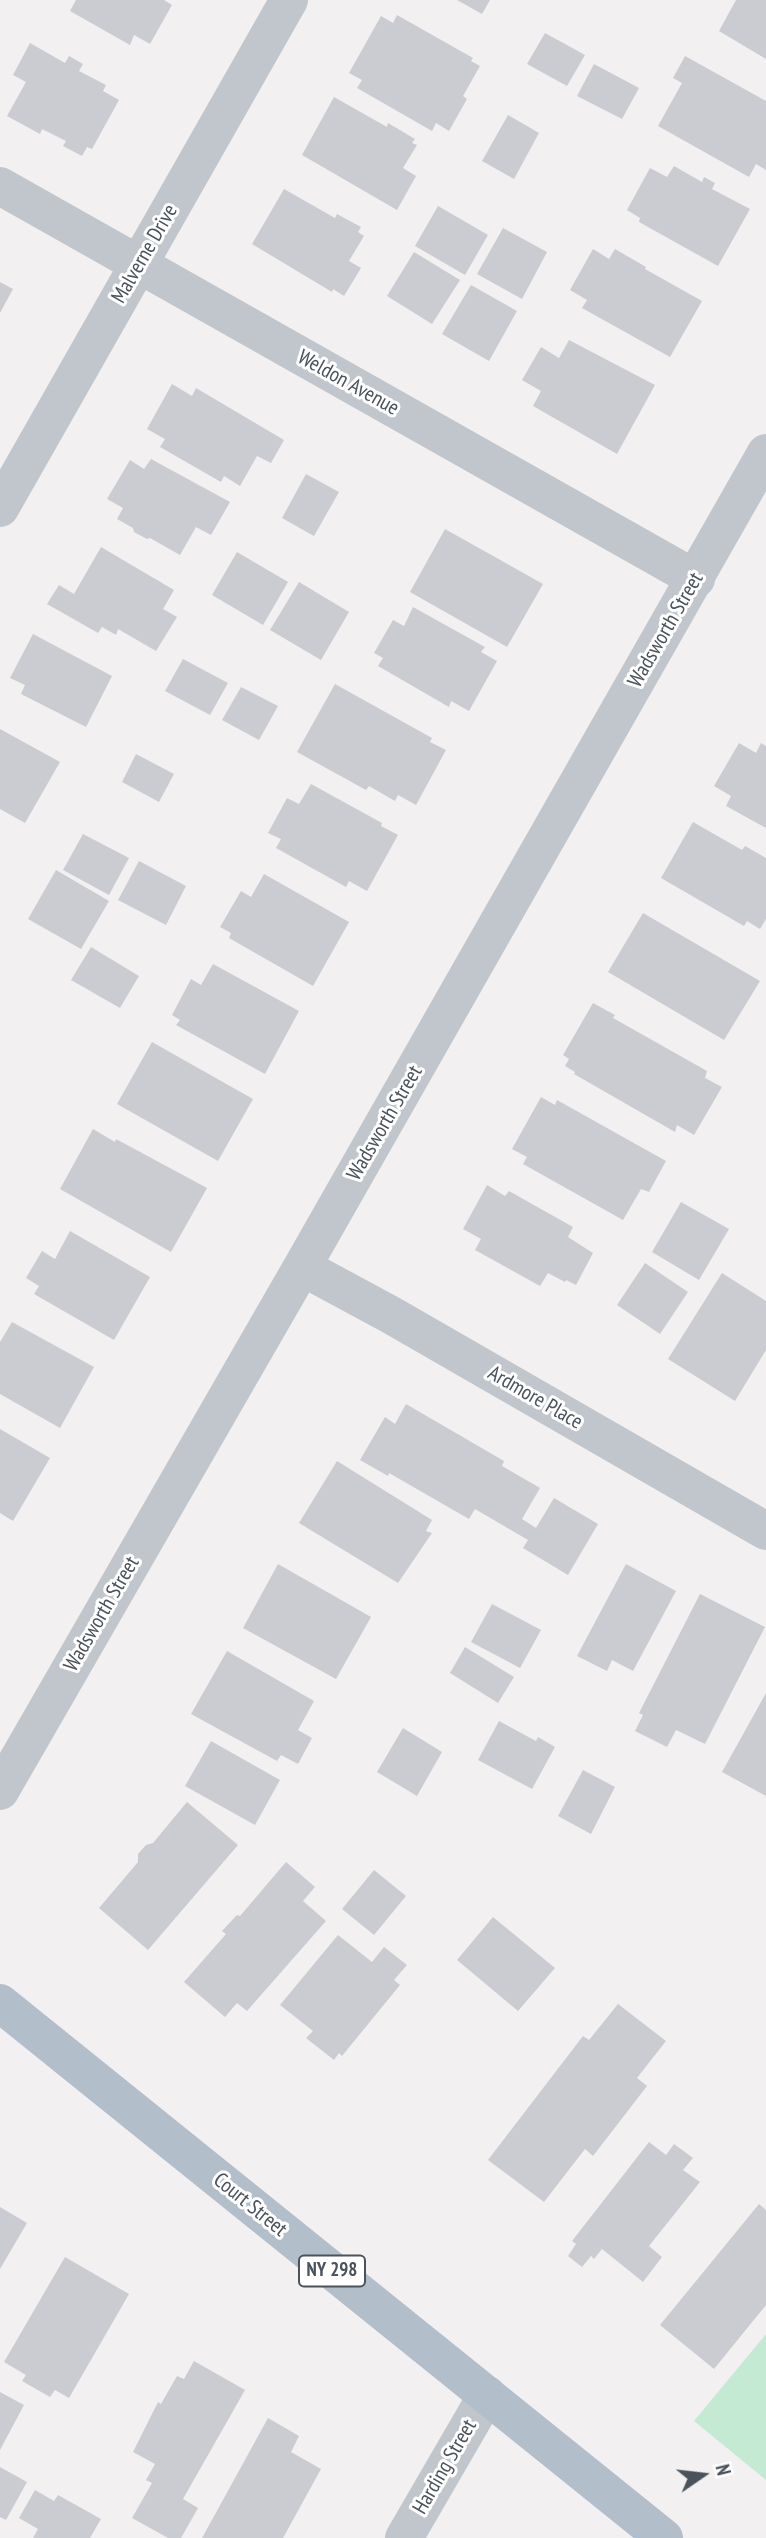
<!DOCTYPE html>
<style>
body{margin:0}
#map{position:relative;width:766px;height:2538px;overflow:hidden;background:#f2f0f0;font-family:"PT Sans Narrow",sans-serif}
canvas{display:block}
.north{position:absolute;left:668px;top:2440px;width:70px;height:70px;-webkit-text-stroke:5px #fff;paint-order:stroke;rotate:76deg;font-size:19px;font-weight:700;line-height:28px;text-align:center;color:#4a525b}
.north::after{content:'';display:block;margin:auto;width:24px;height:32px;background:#4a525b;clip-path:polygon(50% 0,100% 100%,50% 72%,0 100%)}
</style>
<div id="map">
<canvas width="766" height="2538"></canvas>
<div class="north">N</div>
</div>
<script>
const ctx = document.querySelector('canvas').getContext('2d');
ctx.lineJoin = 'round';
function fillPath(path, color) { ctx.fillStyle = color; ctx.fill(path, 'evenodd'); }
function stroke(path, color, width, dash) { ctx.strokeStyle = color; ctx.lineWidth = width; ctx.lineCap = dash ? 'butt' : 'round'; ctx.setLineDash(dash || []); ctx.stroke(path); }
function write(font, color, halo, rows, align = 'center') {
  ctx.font = font + ' "PT Sans Narrow",sans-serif'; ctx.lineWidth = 6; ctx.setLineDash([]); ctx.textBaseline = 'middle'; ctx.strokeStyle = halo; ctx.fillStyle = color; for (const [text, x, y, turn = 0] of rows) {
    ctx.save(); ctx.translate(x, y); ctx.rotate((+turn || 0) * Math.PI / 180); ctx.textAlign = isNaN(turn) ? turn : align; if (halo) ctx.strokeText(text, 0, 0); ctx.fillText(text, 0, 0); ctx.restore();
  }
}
const green = new Path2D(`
 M 766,2334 L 766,2480 L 694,2421 Z`);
const building = new Path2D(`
 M 76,0 L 164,0 L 172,5 L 150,44 L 134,35 L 130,45 L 70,11 Z
 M 457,0 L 490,0 L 482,14 Z
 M 736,0 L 766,0 L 766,59 L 719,31 Z
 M 397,15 L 473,58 L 471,61 L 480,66 L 463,96 L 467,99 L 449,131 L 436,123 L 432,131 L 357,88 L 362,80 L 349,73 L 381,16 L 393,23 Z
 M 545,33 L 585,55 L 567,86 L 527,64 Z
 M 30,43 L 65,63 L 69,56 L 83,64 L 79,71 L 106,85 L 103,91 L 119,100 L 92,149 L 87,147 L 82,156 L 63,146 L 66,141 L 42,129 L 40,134 L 7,116 L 26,82 L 13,75 Z
 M 685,56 L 766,101 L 766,170 L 756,164 L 749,177 L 658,126 L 682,83 L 673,78 Z
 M 594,64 L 639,88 L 622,119 L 577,96 Z
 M 334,97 L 387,127 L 388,123 L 415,139 L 412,143 L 417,145 L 403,168 L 416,176 L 397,210 L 302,155 Z
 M 508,115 L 539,133 L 514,179 L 482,161 Z
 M 674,166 L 702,182 L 704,177 L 715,183 L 712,189 L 750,209 L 718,266 L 639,222 L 640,218 L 627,210 L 650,168 L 667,177 Z
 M 284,189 L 335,218 L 337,214 L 361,227 L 358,232 L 364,236 L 349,261 L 361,268 L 344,296 L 333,289 L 332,292 L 252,244 Z
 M 438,206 L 488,235 L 465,275 L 415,246 Z
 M 503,228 L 547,252 L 522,299 L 477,274 Z
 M 593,249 L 609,259 L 615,249 L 646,267 L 645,269 L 702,301 L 670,357 L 582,308 L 587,300 L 570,290 Z
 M 414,252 L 460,280 L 432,324 L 387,296 Z
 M 0,282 L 13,289 L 0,313 Z
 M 471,285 L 517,311 L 489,361 L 442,334 Z
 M 569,340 L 655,385 L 617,454 L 533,406 L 541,391 L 522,380 L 541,347 L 559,358 Z
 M 172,384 L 192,396 L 196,388 L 284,440 L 271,463 L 257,456 L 240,486 L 224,476 L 221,482 L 160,447 L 165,439 L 147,429 Z
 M 151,459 L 230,502 L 211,535 L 196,527 L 180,555 L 150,538 L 147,539 L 134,532 L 133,528 L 117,519 L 123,508 L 107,499 L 130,460 L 144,469 Z
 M 306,474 L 339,492 L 314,536 L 282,518 Z
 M 445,529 L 543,584 L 507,647 L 410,592 Z
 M 101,547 L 174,590 L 163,609 L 177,617 L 156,651 L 118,629 L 116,635 L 102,627 L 98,633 L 47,604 L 59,585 L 74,594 Z
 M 237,552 L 288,582 L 263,625 L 212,595 Z
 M 299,582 L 349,612 L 321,660 L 270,630 Z
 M 413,607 L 485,647 L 481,652 L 497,661 L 469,711 L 451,701 L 449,707 L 378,666 L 383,658 L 374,653 L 393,620 L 404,626 Z
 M 33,634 L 112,676 L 86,727 L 21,694 L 25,685 L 10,678 Z
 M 183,659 L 228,683 L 210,715 L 165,691 Z
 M 335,684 L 432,738 L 430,742 L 446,750 L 416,805 L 398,795 L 395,801 L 369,786 L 366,790 L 297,752 Z
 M 241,687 L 278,706 L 259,740 L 222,720 Z
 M 0,729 L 60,762 L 25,823 L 0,809 Z
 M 739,743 L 756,753 L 761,743 L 766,746 L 766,828 L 726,806 L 731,796 L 714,786 Z
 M 136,754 L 174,774 L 159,802 L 122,782 Z
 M 311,784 L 382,823 L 381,826 L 398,835 L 367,891 L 349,881 L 346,887 L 276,848 L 281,839 L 268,833 L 287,798 L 299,804 Z
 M 693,822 L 742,850 L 745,846 L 766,858 L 766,919 L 760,929 L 747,921 L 744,926 L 661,878 Z
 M 83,834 L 129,858 L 109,895 L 63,870 Z
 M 139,861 L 186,886 L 166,925 L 118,900 Z
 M 56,870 L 109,901 L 81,949 L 28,919 Z
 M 264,874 L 349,922 L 313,986 L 229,938 L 231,933 L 220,927 L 241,891 L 251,897 Z
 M 643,913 L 760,981 L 724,1040 L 608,972 Z
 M 91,947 L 139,976 L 120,1008 L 71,980 Z
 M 213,964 L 299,1011 L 265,1074 L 176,1025 L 180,1020 L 172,1015 L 191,979 L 201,985 Z
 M 593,1003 L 615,1015 L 613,1018 L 707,1071 L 705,1078 L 722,1087 L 694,1135 L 677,1125 L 675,1132 L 574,1074 L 575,1072 L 565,1066 L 569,1059 L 563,1055 Z
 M 152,1042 L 253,1099 L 218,1161 L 117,1104 Z
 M 541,1097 L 555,1105 L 557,1100 L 666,1161 L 649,1192 L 641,1189 L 623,1220 L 523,1164 L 527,1157 L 512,1149 Z
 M 93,1129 L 115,1142 L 116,1139 L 207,1188 L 171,1252 L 60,1189 Z
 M 487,1185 L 505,1196 L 509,1191 L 573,1227 L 568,1237 L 593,1253 L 576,1285 L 566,1280 L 565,1282 L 548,1273 L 540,1286 L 475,1250 L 481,1239 L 463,1229 Z
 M 681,1202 L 729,1229 L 699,1280 L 652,1252 Z
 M 70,1231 L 150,1277 L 114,1340 L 34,1294 L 39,1286 L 26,1278 L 42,1251 L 55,1259 Z
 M 645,1263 L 688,1292 L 660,1334 L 617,1305 Z
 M 722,1273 L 766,1301 L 766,1350 L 735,1401 L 668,1359 Z
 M 12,1322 L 94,1367 L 60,1428 L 0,1394 L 0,1342 Z
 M 406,1404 L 504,1461 L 502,1466 L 540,1488 L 522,1519 L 536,1528 L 554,1498 L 598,1524 L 568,1575 L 523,1548 L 528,1540 L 475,1509 L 469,1519 L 389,1473 L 388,1476 L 360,1460 L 385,1417 L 395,1424 Z
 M 0,1429 L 50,1458 L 13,1521 L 0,1513 Z
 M 337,1461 L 432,1520 L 426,1531 L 432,1533 L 398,1583 L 299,1523 Z
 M 278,1564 L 371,1617 L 336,1679 L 243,1628 Z
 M 626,1564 L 676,1591 L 633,1671 L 612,1660 L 607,1671 L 577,1656 Z
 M 700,1594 L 765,1627 L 705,1744 L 676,1730 L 667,1747 L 635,1731 L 643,1715 L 639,1713 Z
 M 492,1604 L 541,1630 L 520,1668 L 471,1642 Z
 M 465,1647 L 514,1677 L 498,1703 L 450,1673 Z
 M 227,1651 L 314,1701 L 298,1730 L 312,1738 L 298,1764 L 281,1755 L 277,1761 L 191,1714 Z
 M 766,1693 L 766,1796 L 722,1772 Z
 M 499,1721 L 536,1741 L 538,1737 L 555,1747 L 532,1789 L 478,1760 Z
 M 403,1728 L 442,1752 L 417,1796 L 377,1772 Z
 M 211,1741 L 280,1780 L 255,1825 L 185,1786 Z
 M 583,1770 L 615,1787 L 591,1834 L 558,1816 Z
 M 187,1802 L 238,1845 L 148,1950 L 99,1908 L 138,1862 L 138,1854 L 146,1845 L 153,1843 Z
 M 286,1862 L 315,1887 L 303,1901 L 326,1921 L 247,2011 L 237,2003 L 225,2017 L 184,1982 L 226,1934 L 222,1931 L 237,1915 L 240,1916 Z
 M 374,1870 L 406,1896 L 374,1935 L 342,1909 Z
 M 493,1917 L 555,1968 L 518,2011 L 457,1960 Z
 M 338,1935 L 372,1962 L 384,1947 L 407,1965 L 394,1980 L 400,1985 L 342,2056 L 339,2053 L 334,2060 L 306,2038 L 313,2031 L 280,2005 Z
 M 618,2004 L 666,2041 L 637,2078 L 647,2086 L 593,2156 L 585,2149 L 544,2202 L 488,2160 L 583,2036 L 589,2040 Z
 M 649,2142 L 666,2155 L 674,2144 L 693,2158 L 683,2170 L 700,2182 L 649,2246 L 662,2257 L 643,2282 L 602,2249 L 594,2259 L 591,2256 L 582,2267 L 568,2256 L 576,2244 L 572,2241 Z
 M 759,2204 L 766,2210 L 766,2305 L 714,2369 L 660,2325 Z
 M 0,2207 L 27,2223 L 0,2269 Z
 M 65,2257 L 129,2294 L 69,2398 L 55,2390 L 50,2397 L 22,2381 L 26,2375 L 4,2362 Z
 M 194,2361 L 245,2390 L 183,2499 L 198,2508 L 181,2538 L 168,2538 L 132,2518 L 152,2483 L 146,2480 L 155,2464 L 133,2452 L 158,2402 L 161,2404 L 177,2376 L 184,2379 Z
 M 0,2392 L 24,2405 L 0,2450 Z
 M 268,2418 L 299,2436 L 291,2452 L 321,2469 L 283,2538 L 202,2538 Z
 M 0,2467 L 27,2482 L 6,2520 L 0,2517 Z
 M 35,2490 L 54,2501 L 58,2495 L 101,2519 L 90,2538 L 33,2538 L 38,2529 L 19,2518 Z`);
const street = new Path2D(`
 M 0,186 L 696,579
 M 0,508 L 289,0
 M 302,1267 L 391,1315 L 766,1531
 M 0,1791 L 302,1267 L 766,453
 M 404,2538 L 487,2395`);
const primary = new Path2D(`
 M 0,2003 L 664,2538`);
const shields = [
 [332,2271,66]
];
const shieldNames = [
 ["NY 298",332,2271]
];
const streetNames = [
 ["Malverne Drive",145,254,-60],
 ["Weldon Avenue",348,383,29],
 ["Wadsworth Street",666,630,-60],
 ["Wadsworth Street",385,1123,-60],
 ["Ardmore Place",535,1398,30],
 ["Wadsworth Street",102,1614,-60],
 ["Court Street",250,2205,39],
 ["Harding Street",445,2467,-60]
];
fillPath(green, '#c4ead4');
fillPath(building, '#cbccd1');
stroke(street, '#c0c6cc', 38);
stroke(primary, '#b3becb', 38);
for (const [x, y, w] of shields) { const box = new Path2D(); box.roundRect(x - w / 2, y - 15.5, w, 31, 5); ctx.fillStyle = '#fff'; ctx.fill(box); stroke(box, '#4a525b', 2); }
write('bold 19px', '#4a525b', null, shieldNames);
write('21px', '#4a525b', '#fff', streetNames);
</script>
